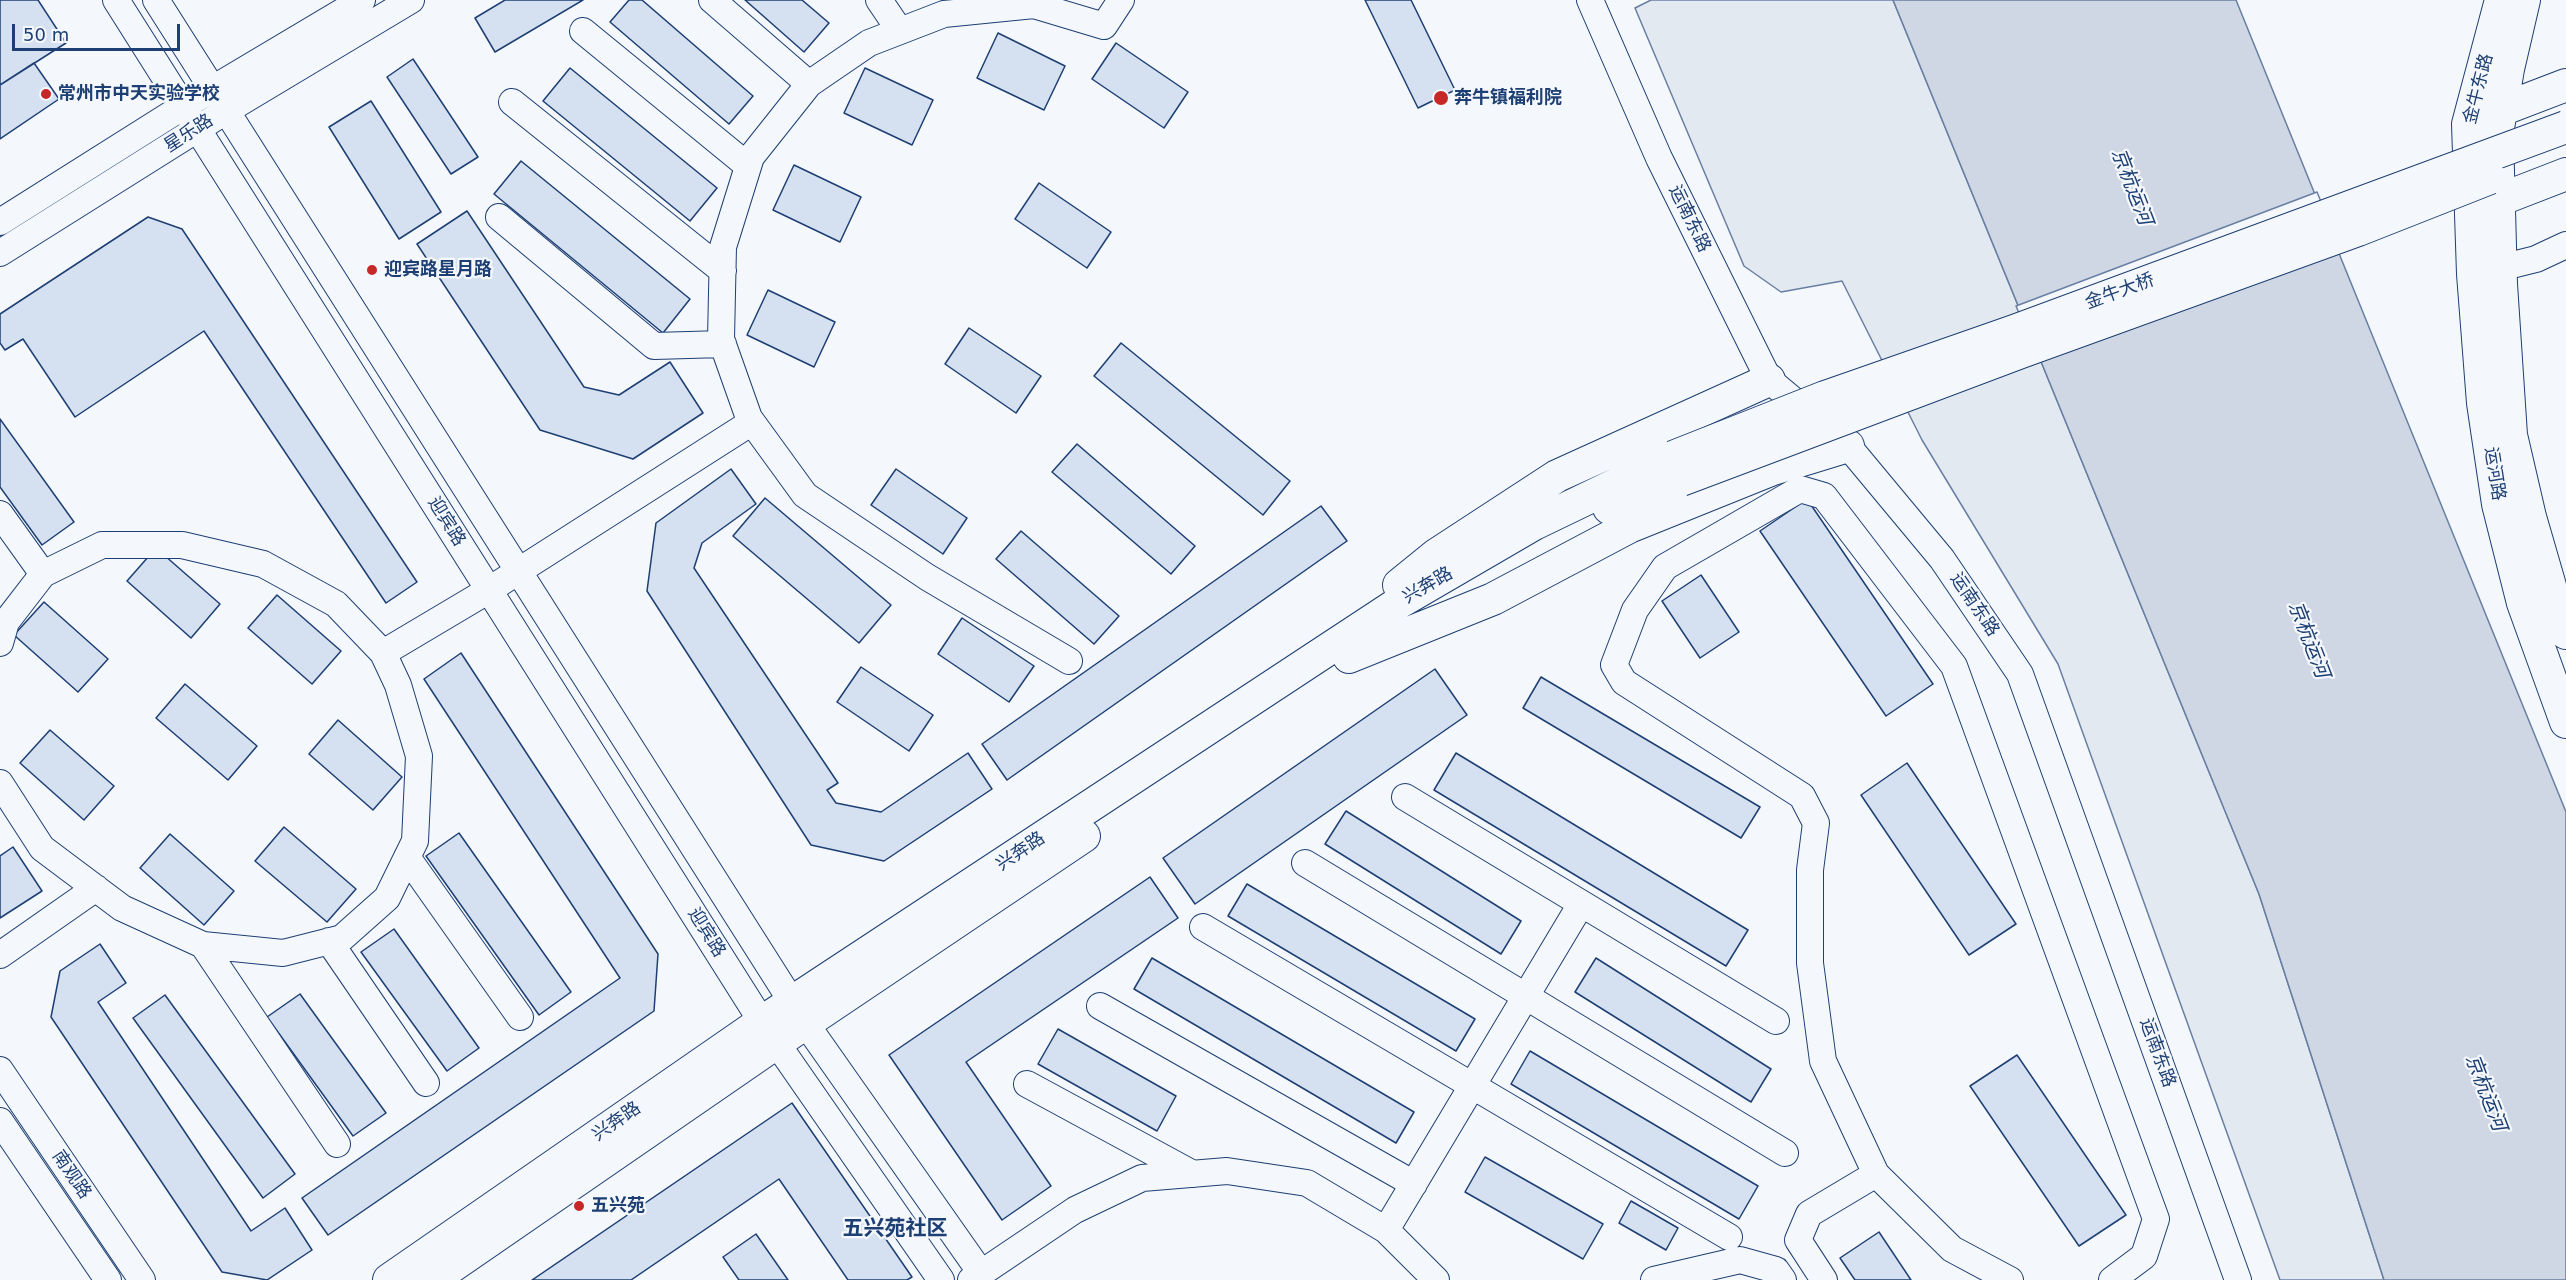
<!DOCTYPE html>
<meta charset="utf-8">
<style>
body{margin:0}
#map{position:relative;width:2566px;height:1280px;overflow:hidden;background:#f4f7fb;font-family:"DejaVu Sans",sans-serif}
canvas{display:block}
.scale{position:absolute;left:12px;top:24px;width:168px;height:27px;box-sizing:border-box;border:3px solid #1d3f73;border-top:0;padding-left:8px;font-size:18px;line-height:21px;white-space:nowrap;color:#1d3f73;-webkit-text-stroke:4px #f4f7fb;paint-order:stroke}
</style>
<div id="map">
<canvas width="2566" height="1280"></canvas>
<div class="scale">50 m</div>
</div>
<script>
const ctx = document.querySelector('canvas').getContext('2d');
ctx.lineJoin = 'round';
function fillPath(path, color) { ctx.fillStyle = color; ctx.fill(path, 'evenodd'); }
function stroke(path, color, width, dash) { ctx.strokeStyle = color; ctx.lineWidth = width; ctx.lineCap = dash ? 'butt' : 'round'; ctx.setLineDash(dash || []); ctx.stroke(path); }
function write(font, color, halo, rows, align = 'center') {
  ctx.font = font + ' "DejaVu Sans","Noto Sans SC",sans-serif'; ctx.lineWidth = 4.5; ctx.setLineDash([]); ctx.textBaseline = 'middle'; ctx.strokeStyle = halo; ctx.fillStyle = color; for (const [text, x, y, turn = 0] of rows) {
    ctx.save(); ctx.translate(x, y); ctx.rotate((+turn || 0) * Math.PI / 180); ctx.textAlign = isNaN(turn) ? turn : align; if (halo) ctx.strokeText(text, 0, 0); ctx.fillText(text, 0, 0); ctx.restore();
  }
}
const green = new Path2D(`
 M 1651,0 L 1893,0 L 2259,894 L 2384,1280 L 2280,1280 L 2058,664 L 1922,440 L 1842,281 L 1781,292 L 1744,266 L 1635,8 Z`);
const water = new Path2D(`
 M 1893,0 L 2236,0 L 2566,812 L 2566,1280 L 2384,1280 L 2259,894 Z`);
const pier = new Path2D(`
 M 2317,192 L 2338,243 L 2037,356 L 2016,306 Z`);
const building = new Path2D(`
 M 0,0 L 38,0 L 66,43 L 0,85 Z
 M 505,0 L 583,0 L 495,52 L 475,18 Z
 M 629,0 L 642,0 L 753,96 L 729,124 L 610,22 Z
 M 745,0 L 802,0 L 829,23 L 804,52 Z
 M 1365,0 L 1411,0 L 1455,90 L 1418,108 Z
 M 998,33 L 1065,66 L 1044,110 L 977,78 Z
 M 1116,43 L 1188,92 L 1164,128 L 1092,79 Z
 M 413,59 L 478,157 L 451,174 L 387,77 Z
 M 34,63 L 59,99 L 0,139 L 0,85 Z
 M 570,68 L 717,188 L 690,221 L 543,101 Z
 M 865,68 L 933,100 L 912,145 L 844,113 Z
 M 371,101 L 441,212 L 399,239 L 329,127 Z
 M 521,161 L 690,299 L 663,333 L 494,194 Z
 M 794,165 L 861,197 L 840,242 L 773,210 Z
 M 1039,183 L 1111,232 L 1087,268 L 1015,219 Z
 M 467,211 L 584,387 L 619,395 L 670,362 L 703,413 L 633,459 L 540,430 L 417,244 Z
 M 148,217 L 182,229 L 417,582 L 386,603 L 204,331 L 75,417 L 23,339 L 5,350 L 0,343 L 0,314 Z
 M 768,290 L 835,322 L 814,367 L 747,335 Z
 M 969,328 L 1041,376 L 1016,413 L 945,364 Z
 M 1121,343 L 1290,481 L 1263,515 L 1094,376 Z
 M 0,419 L 74,522 L 42,545 L 0,487 Z
 M 1077,444 L 1195,546 L 1171,574 L 1052,472 Z
 M 731,469 L 756,504 L 702,543 L 694,568 L 838,783 L 827,790 L 836,803 L 881,812 L 968,753 L 992,789 L 884,861 L 811,845 L 647,591 L 656,523 Z
 M 896,469 L 967,518 L 943,554 L 871,505 Z
 M 765,498 L 891,605 L 859,643 L 733,536 Z
 M 1807,499 L 1933,684 L 1886,716 L 1760,531 Z
 M 1321,506 L 1347,541 L 1007,780 L 982,744 Z
 M 1021,531 L 1119,616 L 1094,644 L 996,559 Z
 M 156,548 L 220,604 L 191,638 L 127,581 Z
 M 1701,575 L 1739,632 L 1700,658 L 1662,601 Z
 M 277,595 L 341,651 L 312,684 L 248,628 Z
 M 44,602 L 108,659 L 78,692 L 14,635 Z
 M 962,618 L 1034,666 L 1009,702 L 938,654 Z
 M 461,653 L 658,954 L 654,1011 L 328,1235 L 302,1198 L 620,978 L 424,679 Z
 M 861,667 L 933,715 L 909,751 L 837,702 Z
 M 1435,669 L 1467,715 L 1195,904 L 1163,858 Z
 M 1541,677 L 1760,807 L 1741,838 L 1523,708 Z
 M 185,684 L 257,746 L 228,780 L 156,718 Z
 M 338,720 L 402,777 L 373,810 L 309,754 Z
 M 50,730 L 114,786 L 84,820 L 20,763 Z
 M 1456,753 L 1748,930 L 1726,966 L 1434,790 Z
 M 1907,763 L 2016,924 L 1969,955 L 1861,795 Z
 M 1346,811 L 1521,921 L 1501,954 L 1325,844 Z
 M 284,827 L 356,889 L 327,922 L 255,861 Z
 M 459,833 L 571,992 L 539,1015 L 426,856 Z
 M 170,834 L 234,891 L 204,925 L 140,868 Z
 M 13,847 L 42,891 L 0,918 L 0,856 Z
 M 1150,877 L 1178,918 L 966,1062 L 1051,1186 L 1002,1220 L 889,1055 Z
 M 1247,884 L 1475,1019 L 1456,1051 L 1228,916 Z
 M 394,929 L 479,1048 L 447,1071 L 361,952 Z
 M 100,944 L 126,983 L 98,1002 L 251,1231 L 285,1208 L 312,1250 L 267,1280 L 222,1272 L 51,1017 L 60,971 Z
 M 1152,958 L 1414,1112 L 1396,1143 L 1134,989 Z
 M 1596,958 L 1771,1069 L 1751,1102 L 1575,992 Z
 M 300,994 L 386,1113 L 353,1136 L 267,1017 Z
 M 165,995 L 295,1174 L 263,1198 L 133,1018 Z
 M 1058,1029 L 1176,1096 L 1157,1131 L 1038,1064 Z
 M 1530,1051 L 1758,1186 L 1739,1219 L 1511,1084 Z
 M 2017,1055 L 2126,1215 L 2079,1246 L 1970,1086 Z
 M 792,1103 L 912,1277 L 907,1280 L 848,1280 L 779,1179 L 631,1280 L 532,1280 Z
 M 1485,1157 L 1603,1224 L 1583,1259 L 1465,1192 Z
 M 1631,1201 L 1678,1228 L 1666,1250 L 1619,1223 Z
 M 1879,1232 L 1911,1280 L 1855,1280 L 1840,1258 Z
 M 756,1234 L 788,1280 L 739,1280 L 723,1257 Z`);
const minor = new Path2D(`
 M 116,0 L 762,1022 L 941,1280
 M 156,0 L 806,1024 L 981,1273
 M 712,0 L 809,84
 M 879,0 L 900,31
 M 1590,0 L 1659,158 L 1769,380 L 1848,446 L 1942,559 L 2020,674 L 2238,1280
 M 583,31 L 748,166
 M 512,102 L 723,271
 M 499,217 L 654,346 L 723,344
 M 0,222 L 184,106 L 362,0
 M 0,253 L 226,111 L 411,0
 M 2484,272 L 2536,259 L 2566,245
 M 0,514 L 43,574
 M 0,643 L 6,622 L 43,574 L 102,545 L 182,545 L 263,564 L 336,604 L 383,653 L 398,685 L 419,756 L 415,841 L 387,898 L 342,938 L 283,953 L 203,945 L 122,908 L 42,848 L 0,783
 M 383,653 L 489,590 L 752,422
 M 1069,661 L 927,577 L 805,495 L 749,418 L 721,339 L 723,247 L 751,157 L 809,84 L 869,43 L 944,14 L 1034,5 L 1104,26 L 1121,0
 M 1405,797 L 1776,1021
 M 407,857 L 520,1017
 M 1305,863 L 1785,1153
 M 1203,927 L 1729,1237
 M 329,941 L 426,1083
 M 203,945 L 337,1144
 M 0,955 L 96,888
 M 1100,1006 L 1414,1184
 M 0,1070 L 142,1280
 M 1027,1084 L 1193,1174
 M 0,1121 L 108,1280
 M 1386,1230 L 1581,904
 M 971,1280 L 1075,1210 L 1142,1178 L 1227,1171 L 1307,1183 L 1386,1230 L 1436,1280
 M 1654,1280 L 1740,1260 L 1776,1270 L 1783,1280
 M 1824,1280 L 1798,1240 L 1809,1214 L 1876,1174
 M 2010,1280 L 1952,1249 L 1876,1174 L 1823,1061 L 1810,963 L 1810,870 L 1816,823 L 1802,796 L 1624,682 L 1614,665 L 1635,610 L 1665,567 L 1800,489 L 1824,496 L 1954,666 L 2156,1219 L 2144,1256 L 2112,1280`);
const major = new Path2D(`
 M 2501,0 L 2468,124 L 2473,274 L 2483,403 L 2498,504 L 2523,603 L 2566,722
 M 2524,0 L 2508,69 L 2497,134 L 2501,284 L 2511,435 L 2530,517 L 2552,593 L 2566,633
 M 2485,116 L 2566,85
 M 2481,210 L 2499,200 L 2566,174
 M 1609,508 L 1681,480
 M 1399,585 L 1436,555 L 1557,476 L 1769,380
 M 1349,657 L 1493,599 L 1629,527 L 1773,469 L 1848,446
 M 389,1280 L 762,1022 L 1400,602 L 1534,524 L 1673,457
 M 432,1280 L 776,1043 L 1084,836`);
const majorBridge = new Path2D(`
 M 1673,457 L 1825,397 L 2014,331 L 2566,127
 M 1681,480 L 2021,352 L 2358,230 L 2490,178`);
const markers = [
 [46,94,6,"#c62828"],
 [1441,98,8,"#c62828"],
 [372,270,6,"#c62828"],
 [579,1206,6,"#c62828"]
];
const streetNames = [
 ["金牛东路",2479,89,-76],
 ["星乐路",189,134,-33],
 ["运南东路",1689,219,64],
 ["金牛大桥",2120,292,-20],
 ["运河路",2494,474,81],
 ["迎宾路",446,522,58],
 ["兴奔路",1428,586,-30],
 ["运南东路",1974,605,56],
 ["兴奔路",1021,852,-34],
 ["迎宾路",706,933,58],
 ["运南东路",2157,1053,70],
 ["兴奔路",617,1122,-35],
 ["南观路",71,1175,56]
];
const poiNames = [
 ["常州市中天实验学校",58,94],
 ["奔牛镇福利院",1454,98],
 ["迎宾路星月路",384,270],
 ["五兴苑",591,1206]
];
const waterNames = [
 ["京杭运河",2131,187,69],
 ["京杭运河",2308,640,69],
 ["京杭运河",2485,1093,69]
];
const quarterNames = [
 ["五兴苑社区",895,1230]
];
fillPath(green, '#e3e9f0');
stroke(green, '#687fa3', 1.5);
fillPath(water, '#cfd7e4');
stroke(water, '#687fa3', 1.5);
fillPath(pier, '#f4f7fb');
stroke(pier, '#687fa3', 1.5);
fillPath(building, '#d5e0f0');
stroke(building, '#1d3f73', 1.5);
stroke(minor, '#1d3f73', 28);
stroke(major, '#1d3f73', 34);
stroke(minor, '#f4f7fb', 26);
stroke(major, '#f4f7fb', 32);
stroke(majorBridge, '#1d3f73', 34, []);
stroke(majorBridge, '#f4f7fb', 32);
for (const [x, y, r, color] of markers) { const dot = new Path2D(); dot.arc(x, y, r, 0, 2 * Math.PI); ctx.fillStyle = color; ctx.fill(dot); stroke(dot, '#f4f7fb', 2); }
write('18px', '#1d3f73', '#f4f7fb', streetNames);
write('bold 18px', '#1d3f73', '#f4f7fb', poiNames, 'left');
write('italic 20px', '#1d3f73', '#f4f7fb', waterNames);
write('bold 21px', '#1d3f73', '#f4f7fb', quarterNames);
</script>
